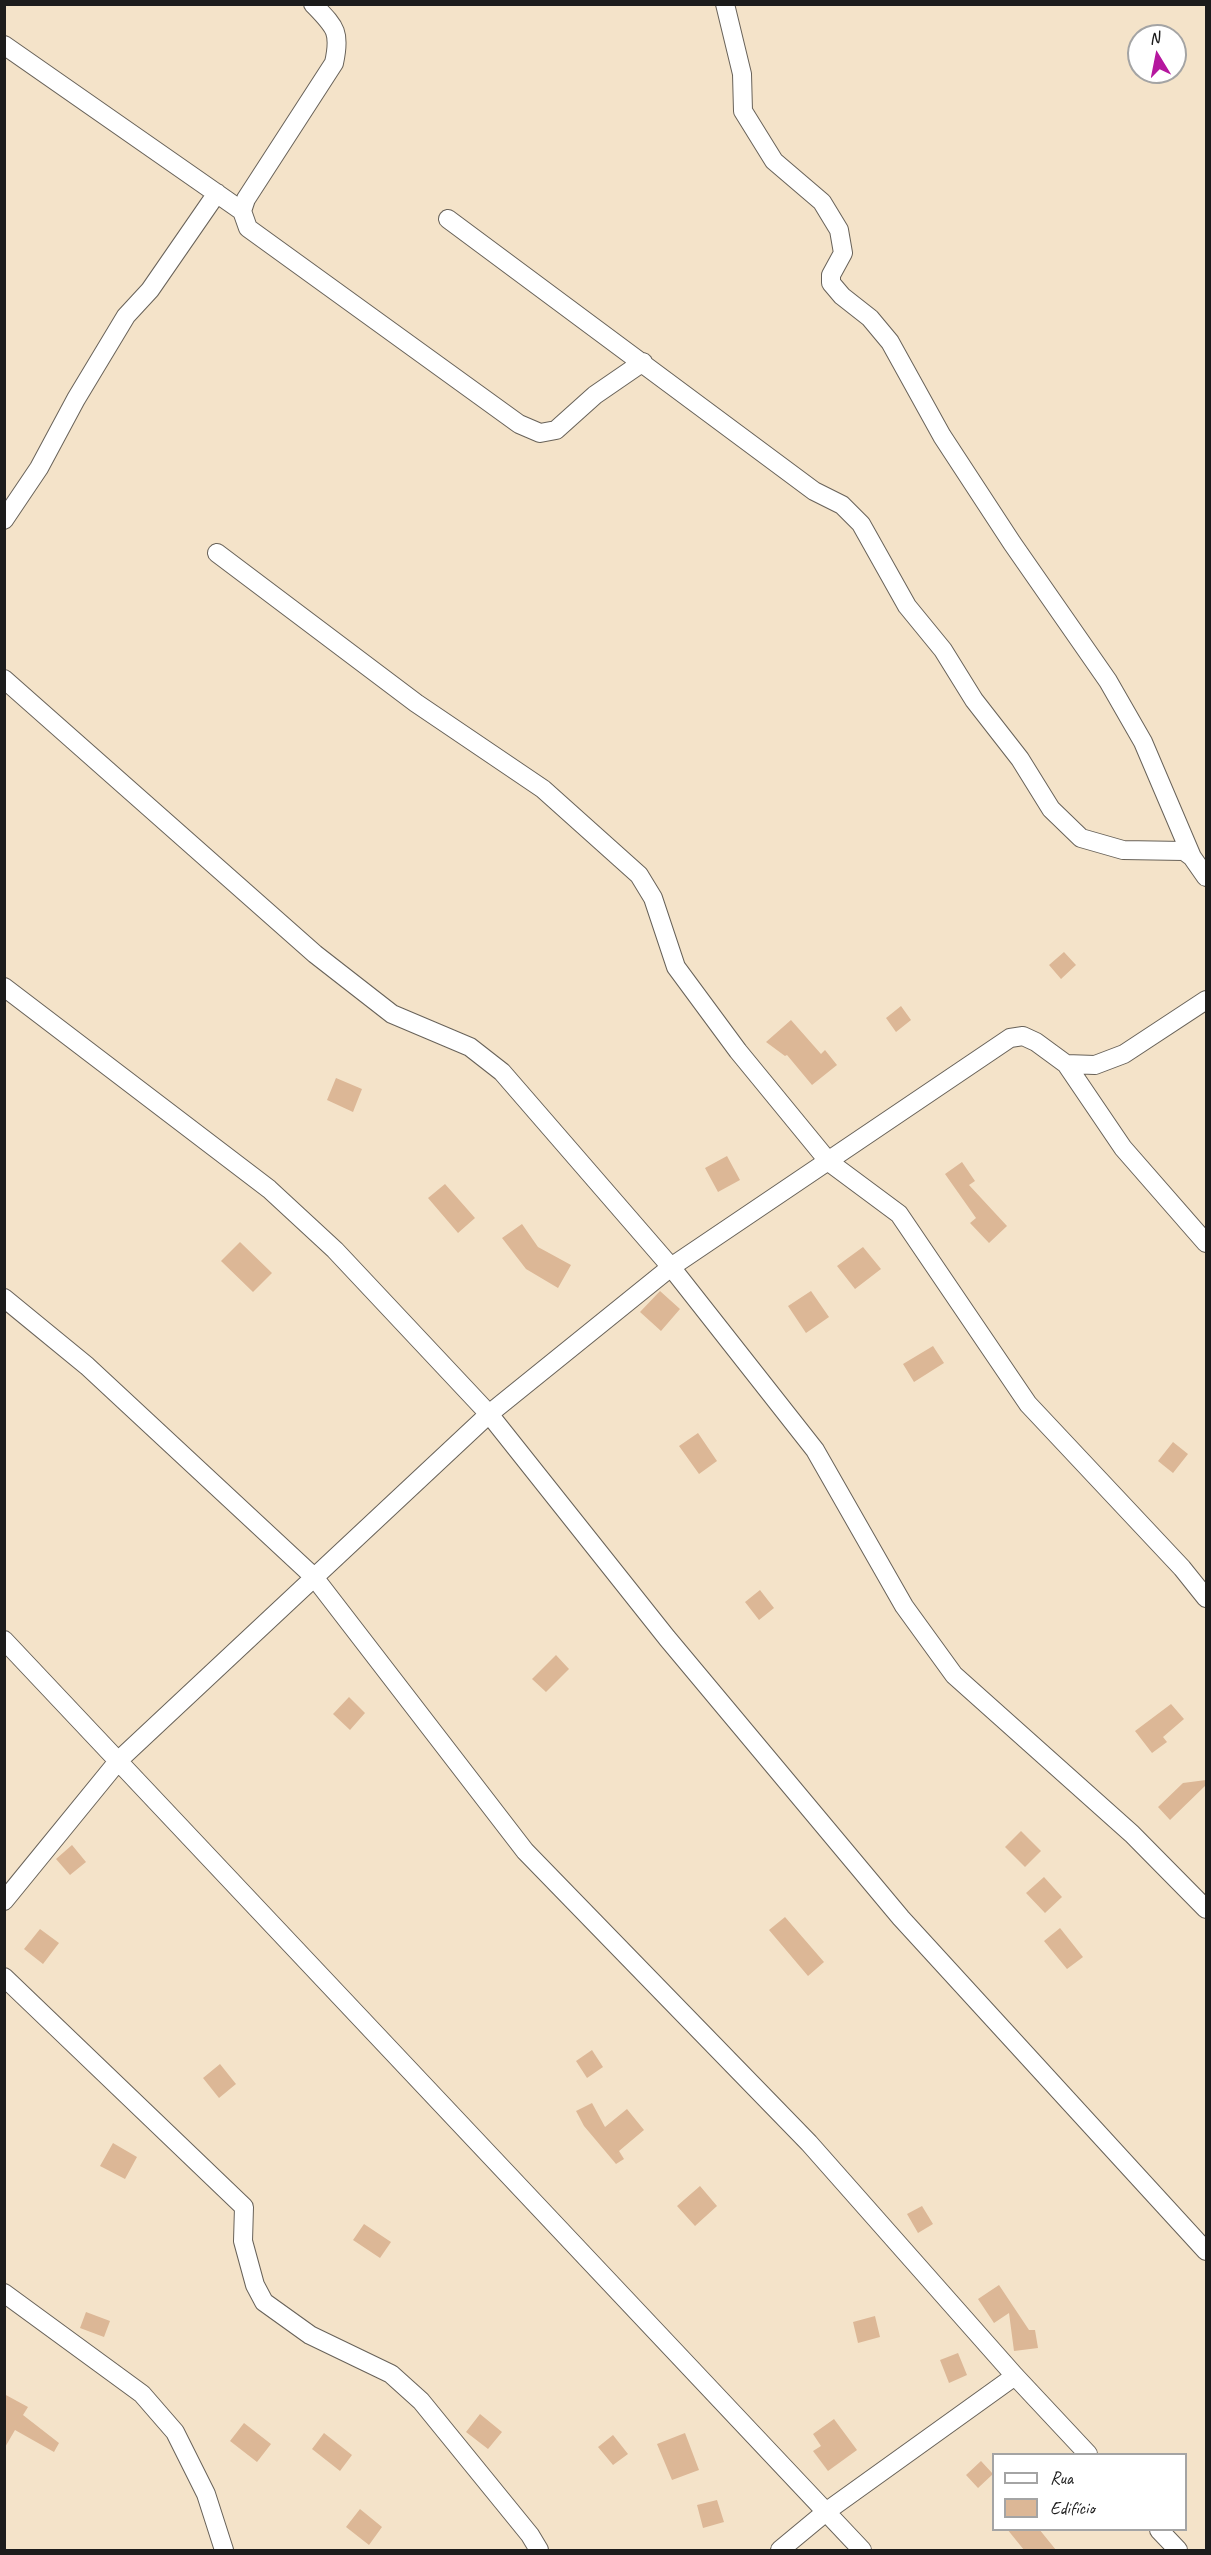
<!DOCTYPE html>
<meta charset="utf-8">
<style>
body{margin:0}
#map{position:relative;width:1211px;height:2555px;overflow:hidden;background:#f4e3c9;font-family:Caveat,sans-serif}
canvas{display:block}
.frame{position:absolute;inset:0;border:6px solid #1c1c1c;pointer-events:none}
.legend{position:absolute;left:992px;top:2453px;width:195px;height:78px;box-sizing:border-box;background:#fff;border:2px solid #a4a4a4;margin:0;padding:8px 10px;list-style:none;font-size:18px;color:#1c1c1c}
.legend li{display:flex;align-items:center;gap:12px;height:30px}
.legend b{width:30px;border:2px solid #a4a4a4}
.north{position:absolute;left:1127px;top:24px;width:60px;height:60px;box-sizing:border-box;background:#fff;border:2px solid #a4a4a4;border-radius:50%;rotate:350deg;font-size:16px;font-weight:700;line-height:24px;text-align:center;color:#1c1c1c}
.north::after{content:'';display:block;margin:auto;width:21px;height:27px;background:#b5179e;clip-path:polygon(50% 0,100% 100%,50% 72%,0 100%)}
</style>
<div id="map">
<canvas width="1211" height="2555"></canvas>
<div class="frame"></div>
<ul class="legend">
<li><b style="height:8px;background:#fff"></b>Rua</li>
<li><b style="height:16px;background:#dcb796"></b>Edifício</li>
</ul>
<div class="north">N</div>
</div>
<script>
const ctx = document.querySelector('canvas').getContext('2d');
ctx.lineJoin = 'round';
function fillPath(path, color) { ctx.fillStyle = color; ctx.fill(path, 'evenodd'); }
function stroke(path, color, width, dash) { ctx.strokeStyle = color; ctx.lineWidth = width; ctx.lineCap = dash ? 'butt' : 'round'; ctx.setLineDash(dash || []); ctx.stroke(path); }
const building = new Path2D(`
 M 1064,952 L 1076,965 L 1061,979 L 1049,965 Z
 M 901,1006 L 911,1020 L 896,1032 L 886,1018 Z
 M 791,1020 L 821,1054 L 825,1050 L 837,1065 L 812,1085 L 787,1055 L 785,1056 L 766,1042 Z
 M 336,1078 L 362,1089 L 353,1112 L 327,1100 Z
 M 727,1156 L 740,1180 L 718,1192 L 705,1168 Z
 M 962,1162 L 975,1181 L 969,1185 L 1007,1226 L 989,1243 L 970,1223 L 976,1218 L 945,1174 Z
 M 445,1184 L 475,1218 L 458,1233 L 428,1198 Z
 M 522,1224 L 538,1247 L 571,1265 L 558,1288 L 526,1269 L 502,1238 Z
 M 240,1242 L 272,1273 L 253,1292 L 221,1261 Z
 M 863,1247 L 881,1269 L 855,1289 L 837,1266 Z
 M 660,1291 L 680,1309 L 661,1331 L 640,1312 Z
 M 811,1291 L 829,1317 L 806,1333 L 788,1306 Z
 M 933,1346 L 944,1363 L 914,1382 L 903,1364 Z
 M 698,1433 L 717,1461 L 699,1474 L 679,1446 Z
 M 1173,1442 L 1188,1454 L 1173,1473 L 1158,1461 Z
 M 760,1590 L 774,1608 L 759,1620 L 745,1602 Z
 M 556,1655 L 569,1669 L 546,1692 L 532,1679 Z
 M 349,1697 L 365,1713 L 350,1730 L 333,1714 Z
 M 1171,1704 L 1184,1719 L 1163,1737 L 1167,1742 L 1152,1753 L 1135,1731 Z
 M 1206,1780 L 1206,1785 L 1170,1820 L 1158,1807 L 1183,1783 Z
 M 1021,1831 L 1041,1851 L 1025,1867 L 1005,1847 Z
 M 72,1845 L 86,1862 L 70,1875 L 56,1859 Z
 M 1044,1877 L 1062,1897 L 1045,1913 L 1026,1893 Z
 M 785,1917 L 824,1962 L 808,1976 L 769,1930 Z
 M 1060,1928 L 1083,1957 L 1067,1969 L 1044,1941 Z
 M 40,1929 L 59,1943 L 43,1964 L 24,1949 Z
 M 592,2050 L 603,2067 L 587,2078 L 576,2061 Z
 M 220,2064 L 236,2084 L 219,2098 L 203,2078 Z
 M 592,2103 L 605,2127 L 627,2109 L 644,2130 L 619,2151 L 624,2159 L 616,2164 L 584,2126 L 576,2111 Z
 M 113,2143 L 137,2157 L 125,2179 L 100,2166 Z
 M 700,2186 L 717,2206 L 695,2226 L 677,2206 Z
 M 922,2206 L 933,2224 L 918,2233 L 907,2214 Z
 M 364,2224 L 391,2242 L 380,2258 L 353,2240 Z
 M 999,2285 L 1029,2330 L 1035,2330 L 1038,2348 L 1014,2351 L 1009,2313 L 994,2323 L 978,2299 Z
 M 86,2312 L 110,2321 L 104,2337 L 80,2328 Z
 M 875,2316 L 880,2337 L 858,2343 L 853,2322 Z
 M 958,2353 L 967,2375 L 949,2383 L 940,2360 Z
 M 4,2394 L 28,2407 L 23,2415 L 59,2443 L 54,2452 L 15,2430 L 4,2449 Z
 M 480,2414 L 502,2432 L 488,2449 L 466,2432 Z
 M 834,2419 L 857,2450 L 828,2471 L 813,2451 L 821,2446 L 813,2434 Z
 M 244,2423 L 271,2444 L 257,2462 L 230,2441 Z
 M 324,2433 L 352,2455 L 340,2471 L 312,2449 Z
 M 685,2433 L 699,2470 L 672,2480 L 657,2444 Z
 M 613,2435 L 628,2454 L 613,2465 L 598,2447 Z
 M 981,2461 L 993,2474 L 978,2488 L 966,2475 Z
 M 717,2500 L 724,2522 L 703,2528 L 697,2505 Z
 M 360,2509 L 382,2527 L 369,2545 L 346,2527 Z
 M 1007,2529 L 1039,2529 L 1056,2550 L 1024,2550 Z`);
const street = new Path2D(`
 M 313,4 C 335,27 341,31 334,63 L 246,199 L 242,211 L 248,228 L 519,424 L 540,433 L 556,430 L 595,395 L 643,362
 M 725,4 L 742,74 L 743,111 L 774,161 L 822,202 L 839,230 L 843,253 L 831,275 L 831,283 L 842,296 L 870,318 L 890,342 L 942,436 L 1012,543 L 1108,681 L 1143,742 L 1192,857
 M 4,45 L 242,211
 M 448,219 L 814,491 L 842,505 L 861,524 L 907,606 L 943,650 L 974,700 L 1020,759 L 1051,809 L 1081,838 L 1123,850 L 1184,851 L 1192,857 L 1206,877
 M 4,520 L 39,468 L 76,399 L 126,316 L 150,290 L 217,193
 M 217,553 L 416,703 L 543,789 L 639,875 L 653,898 L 676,967 L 738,1051 L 829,1162 L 899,1214 L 1028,1404 L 1182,1568 L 1206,1598
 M 4,679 L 315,954 L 392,1014 L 470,1047 L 502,1072 L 671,1267 L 815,1450 L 904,1606 L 954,1675 L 1132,1834 L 1206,1909
 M 4,987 L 269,1189 L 335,1250 L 489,1414 L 667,1638 L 901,1918 L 1206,2251
 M 1066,1064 L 1095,1065 L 1124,1054 L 1206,1000
 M 4,1298 L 87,1366 L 314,1577 L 525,1851 L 809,2143 L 1015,2376 L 1088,2454
 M 4,1640 L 862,2550
 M 4,1901 L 119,1760 L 489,1414 L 671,1267 L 1010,1038 L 1023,1036 L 1036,1042 L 1066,1064 L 1123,1148 L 1206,1243
 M 4,1977 L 244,2207 L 243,2241 L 255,2285 L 264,2302 L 310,2335 L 391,2374 L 421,2401 L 530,2535 L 539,2550
 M 4,2293 L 142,2394 L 175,2432 L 206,2494 L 224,2550
 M 1159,2530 L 1178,2550
 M 780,2550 L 827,2511 L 1015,2376`);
fillPath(building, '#dcb796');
stroke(street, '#686259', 20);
stroke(street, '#fff', 18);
</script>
